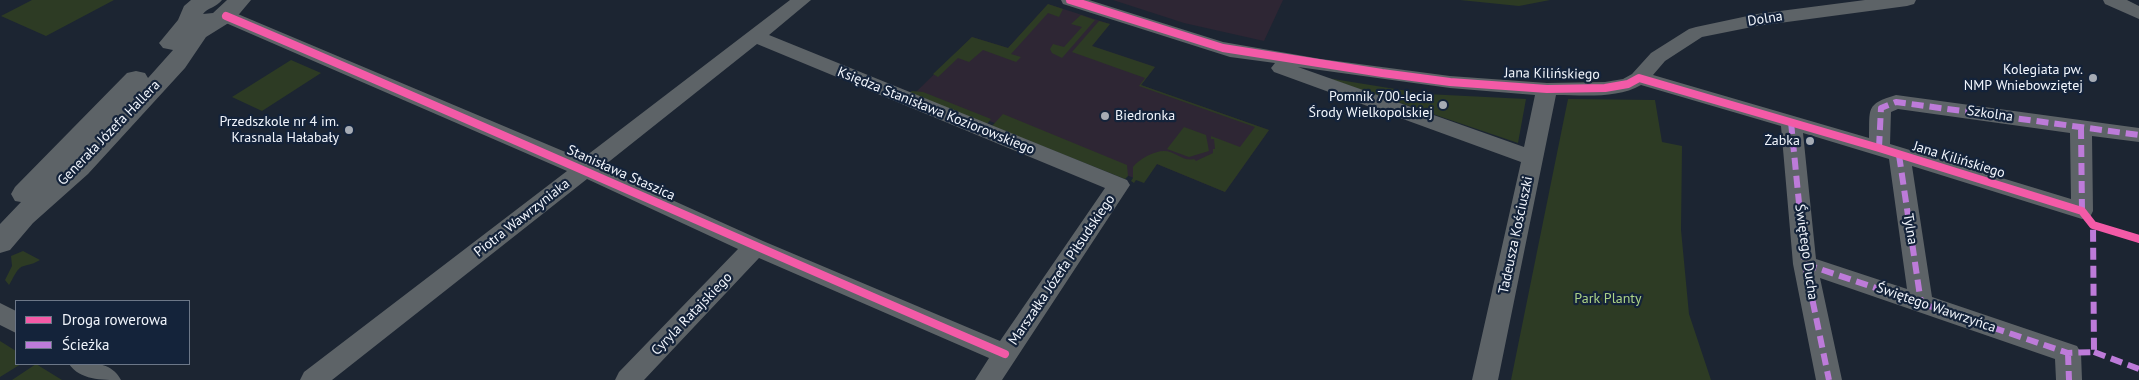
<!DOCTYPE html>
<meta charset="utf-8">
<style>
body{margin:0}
#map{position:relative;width:2139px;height:380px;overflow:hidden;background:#1c2532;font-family:"PT Sans",sans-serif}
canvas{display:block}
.legend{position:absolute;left:15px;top:300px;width:175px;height:65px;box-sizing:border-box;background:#14233a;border:1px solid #6c7788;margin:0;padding:6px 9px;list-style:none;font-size:15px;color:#f1f5fc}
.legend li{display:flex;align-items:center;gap:10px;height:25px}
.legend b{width:25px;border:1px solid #6c7788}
</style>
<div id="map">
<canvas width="2139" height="380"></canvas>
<ul class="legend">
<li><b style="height:6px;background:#f35aa7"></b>Droga rowerowa</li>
<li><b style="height:6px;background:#bd7bd9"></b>Ścieżka</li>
</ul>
</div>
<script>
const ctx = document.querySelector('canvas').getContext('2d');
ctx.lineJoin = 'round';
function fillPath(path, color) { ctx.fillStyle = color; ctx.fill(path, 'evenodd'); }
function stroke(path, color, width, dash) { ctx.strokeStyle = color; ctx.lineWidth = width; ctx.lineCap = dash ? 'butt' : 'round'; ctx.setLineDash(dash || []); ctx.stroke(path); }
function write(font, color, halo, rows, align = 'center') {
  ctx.font = font + ' "PT Sans",sans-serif'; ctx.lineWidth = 4.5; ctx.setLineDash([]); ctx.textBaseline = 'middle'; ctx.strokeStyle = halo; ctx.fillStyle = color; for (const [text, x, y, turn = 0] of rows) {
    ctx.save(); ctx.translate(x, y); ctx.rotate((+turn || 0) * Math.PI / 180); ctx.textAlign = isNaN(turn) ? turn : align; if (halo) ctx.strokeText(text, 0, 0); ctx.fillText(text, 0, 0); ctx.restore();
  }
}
const commercial = new Path2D(`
 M 1113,0 L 1283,0 L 1264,41 L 1184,23 Z
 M 1048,4 L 1110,24 L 1092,46 L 1155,67 L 1141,85 L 1269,130 L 1225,192 L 1157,164 L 1144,182 L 916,92 L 972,37 L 1008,48 Z`);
const green = new Path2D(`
 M 32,0 L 114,0 L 46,36 L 1,16 Z
 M 1460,0 L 1550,0 L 1519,6 Z
 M 1048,4 L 1063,9 L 1059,17 L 1048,13 L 1011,54 L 1021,57 L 1016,62 L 983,50 L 969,62 L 958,58 L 938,77 L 933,74 L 972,37 L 1008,48 Z
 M 1081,15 L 1095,20 L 1062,58 L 1052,53 L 1050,49 L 1053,44 L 1064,47 L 1082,27 L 1071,24 Z
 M 1099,21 L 1110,24 L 1092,46 L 1155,67 L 1141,85 L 1269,130 L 1225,192 L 1157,164 L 1144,183 L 1136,180 L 1134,183 L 1131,181 L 1133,178 L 1133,167 C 1139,159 1154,151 1164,151 C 1175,151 1183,162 1194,159 L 1196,161 L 1213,153 L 1213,149 L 1215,149 L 1214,139 L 1211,139 L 1211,136 L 1240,147 L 1255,127 L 1139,86 L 1145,78 L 1072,52 Z
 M 291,60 L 321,73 L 262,111 L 232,97 Z
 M 1327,78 L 1426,94 L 1526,99 L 1518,143 Z
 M 912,91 L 923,92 L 991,119 L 987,124 L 909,93 Z
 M 1568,99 L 1655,100 L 1662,142 L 1682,146 L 1681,230 L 1689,314 L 1711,380 L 1511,380 Z
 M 1003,114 L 1127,165 L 1128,176 L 1125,179 L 992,126 Z
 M 1184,127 L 1206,135 L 1209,151 L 1189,157 L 1167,149 Z
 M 23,251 L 40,260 C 33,264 31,264 24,266 C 17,267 13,279 9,285 L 5,280 L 12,266 L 11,256 Z
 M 0,341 L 16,351 L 16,364 L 21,364 L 0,377 Z
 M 36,364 L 62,380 L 12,380 Z`);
const minor = new Path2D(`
 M 790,0 L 811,0 L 769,35 L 1127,180 L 1130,185 L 1002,380 L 975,380 L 989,358 L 759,258 L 644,380 L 615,380 L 619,372 L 738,249 L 587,179 L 332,380 L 300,380 L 304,372 L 567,171 L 219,20 L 216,16 L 219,12 L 226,10 L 233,12 L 582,159 ZM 757,44 L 1105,188 L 1000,341 L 763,241 L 601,168 Z
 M 1061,0 L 1089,0 L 1223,42 L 1321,59 L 1450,76 L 1547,83 L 1605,82 L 1623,79 L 1632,74 L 1651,53 L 1689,29 L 1696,27 L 1757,14 L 1865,0 L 1916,0 L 1914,4 L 1907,6 L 1757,26 L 1702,37 L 1665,61 L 1653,75 L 1869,138 C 1870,109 1865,104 1896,95 L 2139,128 L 2139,142 L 2092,136 L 2093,211 L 2090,217 L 2082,219 L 1912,166 L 1932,297 L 2077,346 L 2081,353 L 2082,380 L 2056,380 L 2055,359 L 1820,278 L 1842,380 L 1816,380 L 1793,264 L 1781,126 L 1641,85 C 1617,99 1583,95 1556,95 L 1498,380 L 1472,380 L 1521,162 L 1274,72 L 1271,68 L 1275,63 L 1230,57 L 1063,4 ZM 1298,67 L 1450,88 L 1535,95 L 1524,147 ZM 1898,109 L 2070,133 L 2071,199 L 1890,144 L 1891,112 ZM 1803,133 L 1889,159 L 1907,289 L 1816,259 Z
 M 2103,0 L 2127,0 L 2139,6 L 2139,19 L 2105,4 Z
 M 0,303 L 16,311 L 16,333 L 0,325 Z
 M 69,364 C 88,363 111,360 121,380 C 101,380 80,380 69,364 Z`);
const tertiary = new Path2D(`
 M 191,0 L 222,0 C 217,7 207,8 203,14 L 213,13 L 227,0 L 251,0 L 235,19 L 206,37 L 185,68 L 88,174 L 33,223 L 10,250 L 0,253 L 0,224 L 21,202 L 15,201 L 11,194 L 15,187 L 127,73 L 136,71 L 145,73 L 148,78 L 173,50 L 163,48 L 159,43 L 178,20 L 184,6 Z`);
const quiet = new Path2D(`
 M 1791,122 L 1805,264 L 1829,380
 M 2081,127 L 2082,211
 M 1879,148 L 1881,108 L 1896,102 L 2139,135
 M 1899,155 L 1921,303
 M 1805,264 L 2068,353 L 2094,352 L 2093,225
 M 2094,352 L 2139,369
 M 2068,353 L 2069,380`);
const cycleway = new Path2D(`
 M 1070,0 L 1223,48 L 1382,73 L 1450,82 L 1547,89 L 1605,88 L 1628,84 L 1639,78 L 1879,148 L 2082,211 L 2093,225 L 2139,239
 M 226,16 C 487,126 745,243 1005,354`);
const markers = [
 [2093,78,5,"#a6acb5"],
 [1443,105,5,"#a6acb5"],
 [1105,116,5,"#a6acb5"],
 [349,130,5,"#a6acb5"],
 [1810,141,5,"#a6acb5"]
];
const streetNames = [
 ["Dolna",1765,19,-9],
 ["Jana Kilińskiego",1552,74,1],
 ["Księdza Stanisława Koziorowskiego",936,111,22],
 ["Szkolna",1990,114,8],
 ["Generała Józefa Hallera",109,133,-46],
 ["Jana Kilińskiego",1959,160,17],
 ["Stanisława Staszica",621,173,24],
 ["Piotra Wawrzyniaka",522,218,-38],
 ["Tylna",1910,229,81],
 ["Tadeusza Kościuszki",1516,235,-78],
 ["Świętego Ducha",1806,252,82],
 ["Marszałka Józefa Piłsudskiego",1062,270,-56],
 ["Świętego Wawrzyńca",1936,308,19],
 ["Cyryla Ratajskiego",692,314,-46]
];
const poiNames = [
 ["Kolegiata pw.",2083,70],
 ["NMP Wniebowziętej",2083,86],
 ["Pomnik 700-lecia",1433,97],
 ["Środy Wielkopolskiej",1433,113],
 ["Biedronka",1115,116,"left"],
 ["Przedszkole nr 4 im.",339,122],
 ["Krasnala Hałabały",339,138],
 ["Żabka",1800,141]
];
const parkNames = [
 ["Park Planty",1608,299]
];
fillPath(commercial, '#2e2634');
fillPath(green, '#2d3b24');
fillPath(minor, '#5d6367');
fillPath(tertiary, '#5d6367');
stroke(quiet, '#bd7bd9', 6, [12, 6]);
stroke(cycleway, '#f35aa7', 8);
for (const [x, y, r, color] of markers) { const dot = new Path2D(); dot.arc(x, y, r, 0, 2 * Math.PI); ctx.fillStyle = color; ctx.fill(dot); stroke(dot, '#14233a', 2); }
write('14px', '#f1f5fc', '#14233a', streetNames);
write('14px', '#f1f5fc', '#14233a', poiNames, 'right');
write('14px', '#add387', '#14233a', parkNames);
</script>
